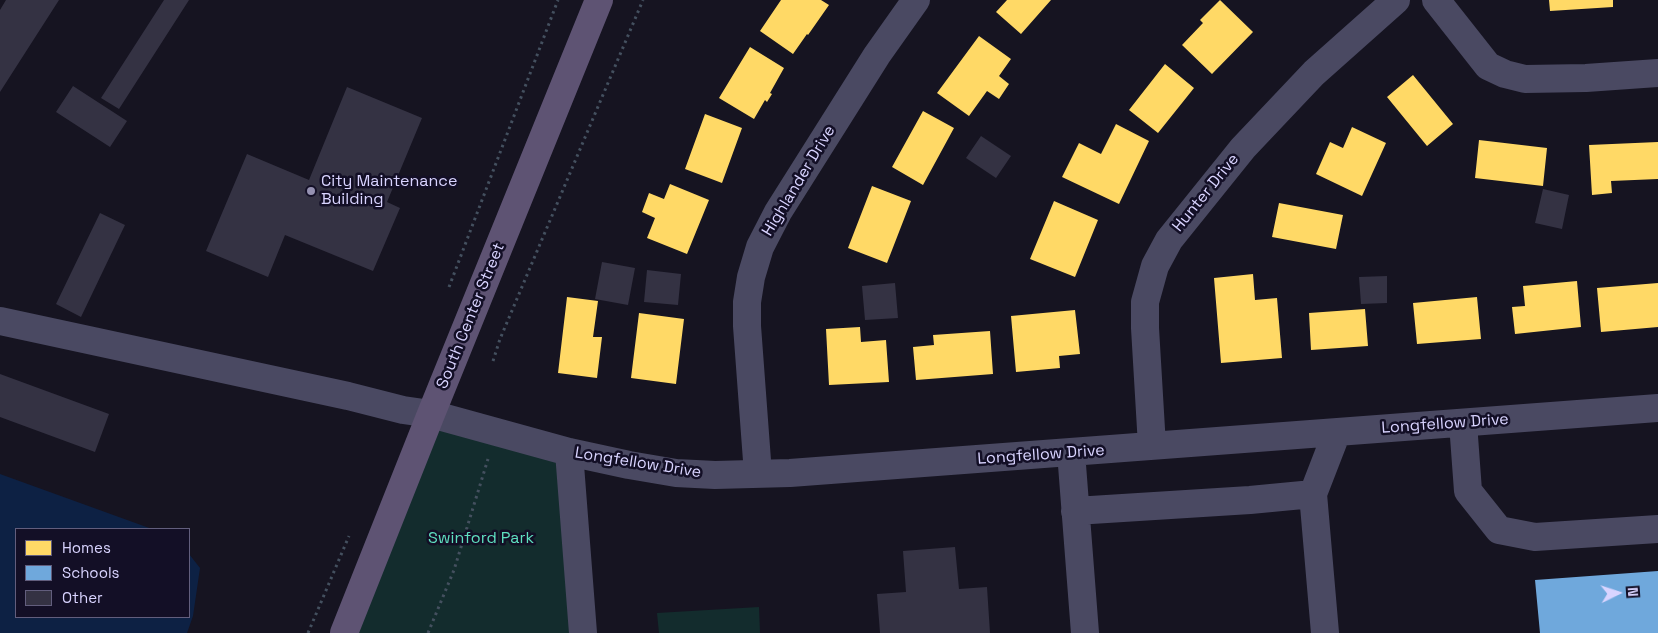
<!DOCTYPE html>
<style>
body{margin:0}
#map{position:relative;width:1658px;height:633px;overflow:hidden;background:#161421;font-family:"Space Grotesk",sans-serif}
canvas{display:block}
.legend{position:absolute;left:15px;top:528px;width:175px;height:90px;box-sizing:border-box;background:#130f26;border:1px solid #625e7d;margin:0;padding:6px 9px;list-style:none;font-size:15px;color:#d9d4ff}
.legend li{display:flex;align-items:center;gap:10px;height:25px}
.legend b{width:25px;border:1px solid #625e7d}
.north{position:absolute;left:1593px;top:568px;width:50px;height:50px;-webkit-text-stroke:4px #130f26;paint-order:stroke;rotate:86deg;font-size:14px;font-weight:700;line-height:20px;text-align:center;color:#d9d4ff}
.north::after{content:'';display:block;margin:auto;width:18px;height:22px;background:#d9d4ff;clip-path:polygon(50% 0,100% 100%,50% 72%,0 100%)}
</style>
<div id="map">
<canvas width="1658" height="633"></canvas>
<ul class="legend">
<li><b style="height:14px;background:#ffd966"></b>Homes</li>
<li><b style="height:14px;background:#6fa8dc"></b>Schools</li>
<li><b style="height:14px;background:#343243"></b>Other</li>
</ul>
<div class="north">N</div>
</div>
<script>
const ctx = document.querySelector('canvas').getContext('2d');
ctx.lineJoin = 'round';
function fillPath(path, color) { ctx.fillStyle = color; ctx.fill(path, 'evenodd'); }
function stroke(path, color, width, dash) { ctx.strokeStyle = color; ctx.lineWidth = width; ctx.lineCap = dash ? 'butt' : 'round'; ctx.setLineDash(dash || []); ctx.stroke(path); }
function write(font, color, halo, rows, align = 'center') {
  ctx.font = font + ' "Space Grotesk",sans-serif'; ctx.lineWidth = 5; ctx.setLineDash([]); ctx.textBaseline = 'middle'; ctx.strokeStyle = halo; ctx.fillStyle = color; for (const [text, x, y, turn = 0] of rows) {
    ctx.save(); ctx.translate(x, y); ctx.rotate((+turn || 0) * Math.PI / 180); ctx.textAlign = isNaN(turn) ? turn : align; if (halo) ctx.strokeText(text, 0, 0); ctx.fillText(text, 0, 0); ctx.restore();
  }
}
const green = new Path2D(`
 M 431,414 L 569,452 L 583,633 L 343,633 Z
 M 759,607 L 760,633 L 659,633 L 657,613 Z`);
const water = new Path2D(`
 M 0,474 L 152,529 L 16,529 L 16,617 L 189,617 L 189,554 L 200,568 L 193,616 L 187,633 L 0,633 Z`);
const homes = new Path2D(`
 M 781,0 L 821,0 L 829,5 L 808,35 L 807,34 L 793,54 L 760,31 Z
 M 1007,0 L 1051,0 L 1021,34 L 996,12 Z
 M 1220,0 L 1253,32 L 1212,74 L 1182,45 L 1203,23 L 1200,20 Z
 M 1549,0 L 1613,0 L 1613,7 L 1550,11 Z
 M 979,36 L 1011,59 L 999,76 L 1009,84 L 999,99 L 987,91 L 969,116 L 937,93 Z
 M 750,47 L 784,68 L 770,93 L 772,94 L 767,102 L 765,100 L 754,119 L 719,98 Z
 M 1165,64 L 1194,88 L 1158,133 L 1129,110 Z
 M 1413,75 L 1453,124 L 1427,146 L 1387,97 Z
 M 923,111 L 954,128 L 923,185 L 892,167 Z
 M 705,114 L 742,128 L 722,183 L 685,169 Z
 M 1116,124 L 1149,141 L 1119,204 L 1062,177 L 1079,143 L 1101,154 Z
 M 1352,127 L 1386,143 L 1362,196 L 1316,174 L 1330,142 L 1343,148 Z
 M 1479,140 L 1547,148 L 1543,186 L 1475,178 Z
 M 1658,142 L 1658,179 L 1611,181 L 1612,193 L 1592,195 L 1589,145 Z
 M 670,184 L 709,200 L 687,254 L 647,238 L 655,218 L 642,212 L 649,193 L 664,199 Z
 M 872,186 L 911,201 L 887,263 L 848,248 Z
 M 1054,201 L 1098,220 L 1075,277 L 1030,259 Z
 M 1279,203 L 1343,215 L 1336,249 L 1272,237 Z
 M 1253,274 L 1255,300 L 1277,298 L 1282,358 L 1221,363 L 1214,278 Z
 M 1577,281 L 1581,327 L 1515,334 L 1512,307 L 1525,306 L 1523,286 Z
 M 1658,283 L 1658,327 L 1601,332 L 1597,288 Z
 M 567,297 L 598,301 L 593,337 L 602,337 L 597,378 L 558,373 Z
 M 1477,297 L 1481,339 L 1417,344 L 1413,303 Z
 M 1365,309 L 1368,346 L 1311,350 L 1309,313 Z
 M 1075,310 L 1080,354 L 1059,356 L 1060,368 L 1016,372 L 1011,316 Z
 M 639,313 L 684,319 L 676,384 L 631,378 Z
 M 860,327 L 861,342 L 886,340 L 889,382 L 829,385 L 826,329 Z
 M 990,331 L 993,374 L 916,380 L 913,347 L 934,345 L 933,335 Z`);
const schools = new Path2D(`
 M 1658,571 L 1658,633 L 1540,633 L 1535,580 Z`);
const building = new Path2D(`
 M 6,0 L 59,0 L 0,92 L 0,10 Z
 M 164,0 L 189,0 L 119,109 L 101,98 Z
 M 73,86 L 127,121 L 110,147 L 56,112 Z
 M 347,87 L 422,118 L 387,202 L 400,208 L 373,271 L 285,235 L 268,277 L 206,251 L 247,154 L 309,180 Z
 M 981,136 L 1011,156 L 996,178 L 966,158 Z
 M 1543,189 L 1569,195 L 1562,229 L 1535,223 Z
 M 100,213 L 125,225 L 81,317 L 56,304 Z
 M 602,262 L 635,268 L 628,305 L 595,299 Z
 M 647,270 L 681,274 L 678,305 L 644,302 Z
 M 1387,276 L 1387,303 L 1361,304 L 1359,277 Z
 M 895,283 L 898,318 L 865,320 L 862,286 Z
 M 0,374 L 109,414 L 95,452 L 0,417 Z
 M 955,547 L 959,589 L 987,587 L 990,633 L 880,633 L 877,594 L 906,592 L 903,551 Z`);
const path = new Path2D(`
 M 449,287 L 558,0
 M 493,361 L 500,339 L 643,0
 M 308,633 L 349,536
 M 428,633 L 454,570 L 488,459`);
const minor = new Path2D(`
 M 1436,0 L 1488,66 L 1505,74 L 1525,79 L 1586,78 L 1658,73
 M 0,321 L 348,396 L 403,410 L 431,414 L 569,452 L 629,465 L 676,473 L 715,475 L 790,473 L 1658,408
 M 1463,423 L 1468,491 L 1499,530 L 1535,537 L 1658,529
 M 1152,446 L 1145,328 L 1145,302 L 1155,266 L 1169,240 L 1243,148 L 1314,73 L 1396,0
 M 569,452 L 583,633
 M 1071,452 L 1085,633
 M 758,474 L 747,326 L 747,302 L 751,277 L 760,247 L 778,212 L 877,55 L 916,0
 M 1075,511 L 1250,500 L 1313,494
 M 1325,633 L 1313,494 L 1337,432`);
const major = new Path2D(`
 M 344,633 L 431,414 L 599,0`);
const markers = [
 [311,191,5,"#9591b1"]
];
const streetNames = [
 ["Highlander Drive",799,181,-59],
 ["Hunter Drive",1206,193,-51],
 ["South Center Street",471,316,-68],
 ["Longfellow Drive",1445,424,-4],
 ["Longfellow Drive",1041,455,-4],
 ["Longfellow Drive",638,463,9]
];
const poiNames = [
 ["City Maintenance",321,182],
 ["Building",321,200]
];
const parkNames = [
 ["Swinford Park",481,539]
];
fillPath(green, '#132c2d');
fillPath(water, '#0d2144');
fillPath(homes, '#ffd966');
fillPath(schools, '#6fa8dc');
fillPath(building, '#343243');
stroke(path, '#44505f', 3, [2.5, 4]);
stroke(minor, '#4a4962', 28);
stroke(major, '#5e5373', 28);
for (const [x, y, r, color] of markers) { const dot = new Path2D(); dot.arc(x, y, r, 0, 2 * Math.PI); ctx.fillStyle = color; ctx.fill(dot); stroke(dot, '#130f26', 2); }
write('16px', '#d9d4ff', '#130f26', streetNames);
write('16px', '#d9d4ff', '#130f26', poiNames, 'left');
write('16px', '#5fe0c0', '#130f26', parkNames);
</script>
